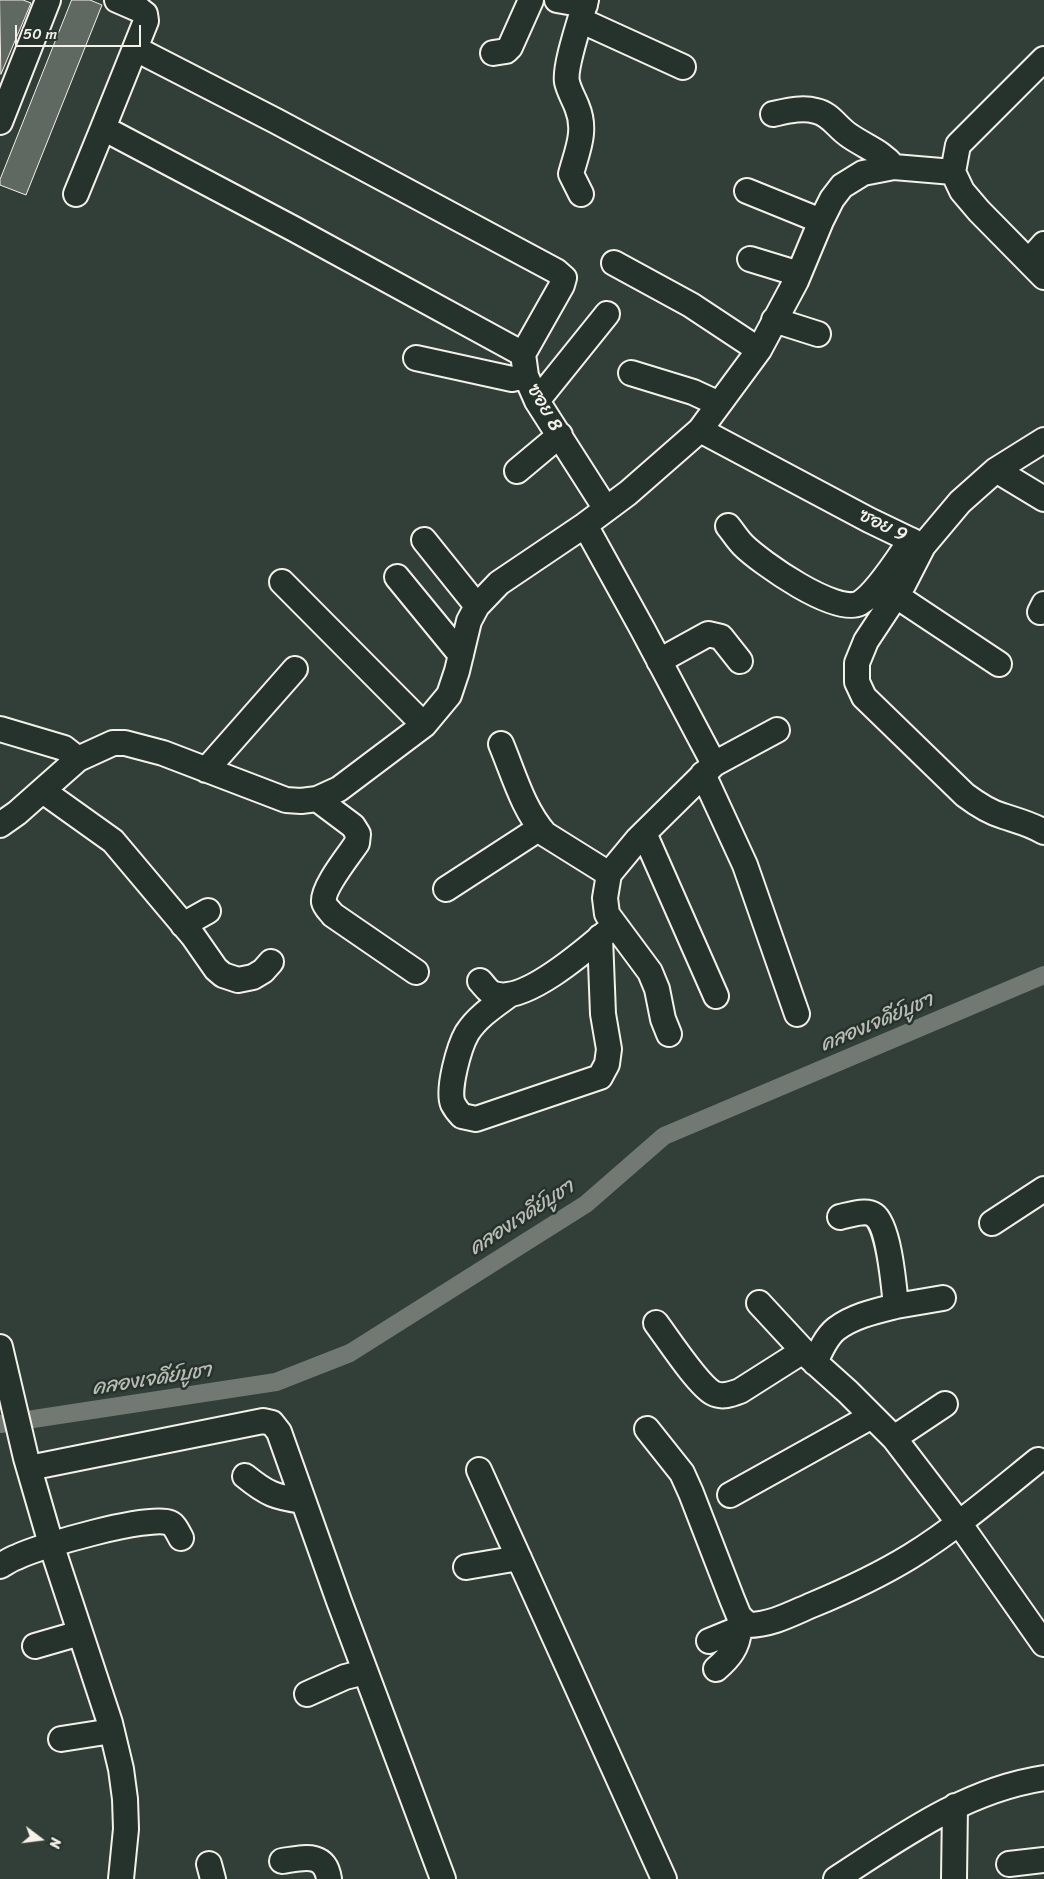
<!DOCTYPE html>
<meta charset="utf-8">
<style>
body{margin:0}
#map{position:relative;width:1044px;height:1879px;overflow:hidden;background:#323e38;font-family:Sriracha,sans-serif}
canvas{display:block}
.north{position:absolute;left:15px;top:1814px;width:50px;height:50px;-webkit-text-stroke:4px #26332d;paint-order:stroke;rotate:105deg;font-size:14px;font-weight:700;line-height:20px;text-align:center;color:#f4f1e8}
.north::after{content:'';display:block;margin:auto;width:18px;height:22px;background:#f4f1e8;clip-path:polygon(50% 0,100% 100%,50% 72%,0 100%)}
.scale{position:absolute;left:15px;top:25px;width:126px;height:22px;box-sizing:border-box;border:2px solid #f4f1e8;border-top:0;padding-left:6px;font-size:15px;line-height:18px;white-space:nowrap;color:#f4f1e8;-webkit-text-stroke:4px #26332d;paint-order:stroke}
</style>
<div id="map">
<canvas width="1044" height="1879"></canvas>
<div class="north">N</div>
<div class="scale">50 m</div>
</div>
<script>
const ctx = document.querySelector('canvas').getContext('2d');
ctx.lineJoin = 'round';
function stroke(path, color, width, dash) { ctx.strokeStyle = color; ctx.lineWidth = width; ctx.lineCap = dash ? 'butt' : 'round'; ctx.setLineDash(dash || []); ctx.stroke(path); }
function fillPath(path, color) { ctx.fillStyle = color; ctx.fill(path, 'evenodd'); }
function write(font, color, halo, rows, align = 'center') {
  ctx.font = font + ' Sriracha,"Playpen Sans Thai",sans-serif'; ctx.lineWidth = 5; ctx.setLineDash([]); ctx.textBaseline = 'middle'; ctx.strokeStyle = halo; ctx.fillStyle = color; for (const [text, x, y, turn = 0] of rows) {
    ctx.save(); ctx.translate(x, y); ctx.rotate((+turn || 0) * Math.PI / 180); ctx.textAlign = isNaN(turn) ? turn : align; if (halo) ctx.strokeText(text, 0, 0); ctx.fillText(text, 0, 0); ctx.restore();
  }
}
const canal = new Path2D(`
 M 0,1424 L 276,1382 L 350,1353 L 586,1204 L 664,1136 L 1044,975`);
const building = new Path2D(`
 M 0,0 L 23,0 L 31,3 L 1,74 Z
 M 72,0 L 90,0 L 102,5 L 26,195 L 0,185 L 0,180 Z`);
const minor = new Path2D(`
 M 117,0 L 140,10 L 145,14 L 146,21 L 103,128 L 294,229 L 523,354
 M 557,0 L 585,5
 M 580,20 L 683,67
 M 136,49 L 276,121 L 556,271 L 564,278 L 562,285 L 523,354 L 526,376
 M 493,53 L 506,51 L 510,47 L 531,0
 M 1044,59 L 958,145 L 953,172 L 962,191 L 979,211 L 1044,277
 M 773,114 C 787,111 802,107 816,111 C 831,114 837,128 850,136 C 866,147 882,152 894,167
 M 0,122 L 48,0
 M 747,191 L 821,221
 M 76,194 L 103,128
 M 581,194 L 571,174 C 577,151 587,131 577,107 C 574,99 569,91 567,82 C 564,67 581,18 586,0
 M 750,259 L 799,274
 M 1029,261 L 1044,244
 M 614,263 L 691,305 L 759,350
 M 774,320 L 818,334
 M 416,358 L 512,379 L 526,376 L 537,401 L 606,509
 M 631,373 L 693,392 L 719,404
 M 537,401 L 607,314
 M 700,430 L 869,520 L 923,546 L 960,502 L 996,470 L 1044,440
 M 996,470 L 1044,499
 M 517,471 L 560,435
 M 585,525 L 643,630 L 714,764
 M 728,526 C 733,532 737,539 743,545 C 760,562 836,616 860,603 C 877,593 899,557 911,540
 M 424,540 L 477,606
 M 923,546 L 903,585 L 866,641 L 857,663 L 857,682 L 864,697 L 965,795 C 977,804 989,812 1003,816 C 1018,821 1031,824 1044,832
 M 397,577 L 461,655
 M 282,582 L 424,725
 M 895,595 L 999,664
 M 1040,612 L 1044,604
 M 659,661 L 708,634 L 721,637 L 740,661
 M 0,729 L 64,748 L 78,759
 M 501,744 C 514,775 523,809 545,834 L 609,874
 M 206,770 L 295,669
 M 703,774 L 745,865 L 797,1014
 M 43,791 L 113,841 L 193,936 L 216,969 L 223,975 L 238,980 L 253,977 L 263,971 L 271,962
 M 317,799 L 353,826 L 358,834 L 357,843 C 349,855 322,888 324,902 C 325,907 330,911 333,915 L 416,972
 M 0,825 L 17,813 L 78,759 L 113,743 L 125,743 L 163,753 L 286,800 L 301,801 L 317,799 L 339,789 L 424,725 L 449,695 L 457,671 L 469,621 L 477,606 L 499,583 L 585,525 L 628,493 L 700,430 L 759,350 L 796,281 L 821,221 L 832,199 L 842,186 L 863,173 L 894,167 L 953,172
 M 644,833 L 716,996
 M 446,889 L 540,828
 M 183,925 L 208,911
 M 480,981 C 484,985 488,992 494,994 C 524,1004 586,950 608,931
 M 509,995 C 494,1006 477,1017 467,1033 C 459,1047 447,1090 453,1104 C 455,1108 459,1113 462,1116 L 476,1119 L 600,1077 L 607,1064 L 609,1049 L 603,1014 L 600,937
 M 669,1034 L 663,1019 L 657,989 L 650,972 L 607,914 L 605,898 L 609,874 L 638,839 L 714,764 L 777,730
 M 992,1223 L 1044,1189
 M 759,1303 L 809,1357 L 848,1392 L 894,1438 L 959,1523 L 1044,1644
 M 896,1306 L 943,1298
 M 656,1323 C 668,1339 698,1385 713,1393 C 722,1398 732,1394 740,1391 L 803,1351
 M 0,1347 L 26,1458 L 51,1544 L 110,1723 L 121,1769 L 125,1799 L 126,1829 L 121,1879
 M 815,1363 C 820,1351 826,1337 836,1329 C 853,1316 876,1311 896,1306 C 894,1287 889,1225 874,1215 C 866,1209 849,1215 840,1217
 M 647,1429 L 682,1473 L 691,1493 L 732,1599 L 739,1616 L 748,1625 C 771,1625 791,1614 812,1605 C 846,1591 880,1575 911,1556 C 956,1528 997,1493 1038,1460
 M 894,1438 L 945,1404
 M 29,1468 L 263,1421 L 272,1423 L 279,1432 L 339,1601 L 443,1879
 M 479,1470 L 664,1879
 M 245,1476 C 267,1494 275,1497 303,1501
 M 730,1495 L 872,1416
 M 0,1566 C 5,1563 11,1559 17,1557 C 39,1546 150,1514 170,1523 C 175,1525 178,1533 181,1538
 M 466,1567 L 519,1558
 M 709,1641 L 748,1625
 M 35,1646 L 80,1633
 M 716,1669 C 729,1658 738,1647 739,1630
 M 307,1694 L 345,1677 L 365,1672
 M 61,1739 L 112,1731
 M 282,1861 C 303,1858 325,1851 329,1879
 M 209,1864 L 213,1879
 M 1009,1864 L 1044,1860
 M 836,1879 C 901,1837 965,1790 1044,1778
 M 954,1879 L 955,1806`);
const streetNames = [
 ["ซอย 8",544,408,60],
 ["ซอย 9",883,526,26]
];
const waterNames = [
 ["คลองเจดีย์บูชา",877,1023,-23],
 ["คลองเจดีย์บูชา",522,1218,-33],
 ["คลองเจดีย์บูชา",152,1380,-9]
];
stroke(canal, '#727972', 18);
fillPath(building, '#5f6861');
stroke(building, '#f4f1e8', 1);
stroke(minor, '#f4f1e8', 28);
stroke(minor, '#26332d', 24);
write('19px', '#f4f1e8', '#26332d', streetNames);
write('italic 20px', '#babbb3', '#26332d', waterNames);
</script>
